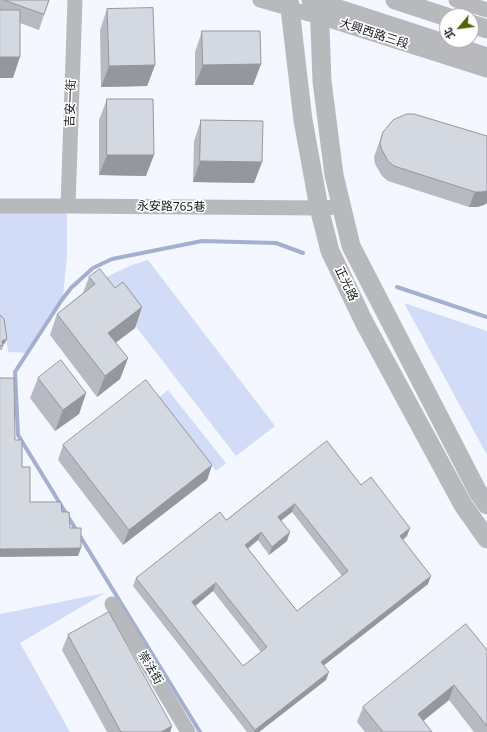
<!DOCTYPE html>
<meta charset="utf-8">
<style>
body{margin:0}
#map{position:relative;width:487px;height:732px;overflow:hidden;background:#f4f7ff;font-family:"Noto Sans","Noto Sans TC",sans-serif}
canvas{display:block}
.north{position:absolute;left:439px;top:8px;width:40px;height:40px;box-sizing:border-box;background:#fff;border:1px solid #a2a3a4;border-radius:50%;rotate:241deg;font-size:11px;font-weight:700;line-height:16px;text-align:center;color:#16181b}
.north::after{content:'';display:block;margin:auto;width:14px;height:18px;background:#516104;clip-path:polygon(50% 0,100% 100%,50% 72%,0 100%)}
</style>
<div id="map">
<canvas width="487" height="732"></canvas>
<div class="north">北</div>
</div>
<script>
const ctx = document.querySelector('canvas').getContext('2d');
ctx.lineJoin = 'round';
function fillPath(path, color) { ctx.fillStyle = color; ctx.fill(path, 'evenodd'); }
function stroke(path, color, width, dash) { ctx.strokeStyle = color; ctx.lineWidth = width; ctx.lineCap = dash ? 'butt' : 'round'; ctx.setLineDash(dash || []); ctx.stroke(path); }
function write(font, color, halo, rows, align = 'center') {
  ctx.font = font + ' "Noto Sans","Noto Sans TC",sans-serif'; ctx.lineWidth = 3.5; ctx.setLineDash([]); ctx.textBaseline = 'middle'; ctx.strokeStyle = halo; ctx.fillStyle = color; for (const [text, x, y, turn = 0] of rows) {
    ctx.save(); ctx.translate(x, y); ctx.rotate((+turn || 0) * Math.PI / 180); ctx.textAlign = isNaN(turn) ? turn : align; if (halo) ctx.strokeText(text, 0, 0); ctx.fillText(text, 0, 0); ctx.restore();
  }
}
const green = new Path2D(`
 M 67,206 L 67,255 L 63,297 L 28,353 L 8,352 L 4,321 L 0,318 L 0,207 Z
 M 148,260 L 275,426 L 236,456 L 100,280 L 132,265 Z
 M 404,303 L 487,331 L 487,455 Z
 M 168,390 L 226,463 L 216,471 L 158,398 Z
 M 105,593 L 20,643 L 70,732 L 0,732 L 0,614 Z`);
const stream = new Path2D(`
 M 397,287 L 487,317
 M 200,732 L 18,435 L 15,372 L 61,301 L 71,288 L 93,268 L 112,259 L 202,241 L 276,243 L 303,253`);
const minor = new Path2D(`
 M 260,0 L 320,17 L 487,70
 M 456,0 L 487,10
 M 0,206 L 68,206 L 319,208 L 341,207
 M 68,206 L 75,0
 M 112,604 L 188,732`);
const tertiary = new Path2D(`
 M 289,0 L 303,120 L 319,208 L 330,251 L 364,322 L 463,505 L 487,539
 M 311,0 L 487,57
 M 319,0 L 322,81 L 334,175 L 351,246 L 478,492 L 487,505
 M 395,0 L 447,17
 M 471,24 L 487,29`);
const wall = new Path2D(`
 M 0,0 L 49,0 L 39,30 L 20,23 L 13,78 L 0,78 Z
 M 107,9 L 155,65 L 147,86 L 101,87 L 100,30 Z
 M 202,31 L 261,64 L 253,85 L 195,85 L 195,52 Z
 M 107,99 L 146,176 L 99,175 L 99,120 Z
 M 201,120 L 262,162 L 254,183 L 193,182 L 194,141 Z
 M 383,132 L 487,136 L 487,203 L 484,205 L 477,207 L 469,207 L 388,181 L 382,176 L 375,164 L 374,157 Z
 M 89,277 L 115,288 L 142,307 L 135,328 L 115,343 L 128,358 L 120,379 L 97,397 L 50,335 L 57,314 L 83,293 Z
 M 0,315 L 5,343 L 3,345 L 3,346 L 2,350 L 0,350 Z
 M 38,378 L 86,393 L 79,414 L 55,431 L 30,398 Z
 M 63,445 L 212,465 L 207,480 L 123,545 L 58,460 Z
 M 361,485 L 407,536 L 403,540 L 428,584 L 324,665 L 326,680 L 259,732 L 247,732 L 133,586 L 136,578 L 226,520 ZM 292,512 L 342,576 L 297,611 L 248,549 L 258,540 L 269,555 L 287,541 L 281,521 ZM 213,591 L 261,652 L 243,666 L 195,606 Z
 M 68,635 L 172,726 L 170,732 L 107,732 L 62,650 Z
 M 487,650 L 487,732 L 474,732 L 449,700 L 423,721 L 432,732 L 365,732 L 357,722 L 363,707 Z`);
const shadedWall = new Path2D(`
 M 0,57 L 20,57 L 13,78 L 0,78 Z
 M 261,64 L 253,85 L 195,85 L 203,65 Z
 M 155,65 L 147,86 L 101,87 L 109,66 Z
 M 107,155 L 154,155 L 146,176 L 99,175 Z
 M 200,161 L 262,162 L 254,183 L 193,182 Z
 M 487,191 L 487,203 L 484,205 L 477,207 L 469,207 L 475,192 Z
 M 142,307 L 135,328 L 101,354 L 108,333 Z
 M 7,339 L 5,343 L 1,345 L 2,341 Z
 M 128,358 L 120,379 L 97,397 L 105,376 Z
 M 86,393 L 79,414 L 55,431 L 63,410 Z
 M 212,465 L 207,480 L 123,545 L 129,530 Z
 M 295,504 L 292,512 L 275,525 L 278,517 Z
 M 410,528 L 407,536 L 397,544 L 400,536 Z
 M 261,532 L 258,540 L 242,553 L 245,545 Z
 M 290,532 L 287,541 L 269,555 L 272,547 Z
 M 81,548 L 78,556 L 0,557 L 0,549 Z
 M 431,576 L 428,584 L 318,670 L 321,662 Z
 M 216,583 L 213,591 L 189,611 L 192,602 Z
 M 329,672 L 326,680 L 259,732 L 254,732 L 255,730 Z
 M 454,685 L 449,700 L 412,730 L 418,714 Z
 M 172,726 L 170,732 L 161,732 Z`);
const building = new Path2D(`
 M 4,0 L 49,0 L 44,14 Z
 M 153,8 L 155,65 L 109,66 L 107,9 Z
 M 0,10 L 20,10 L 20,57 L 0,57 Z
 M 202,31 L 260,31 L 261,64 L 203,65 Z
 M 107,99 L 153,99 L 154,155 L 107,155 Z
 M 407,114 L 414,114 L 487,136 L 487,191 L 482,192 L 475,192 L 394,166 L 388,161 L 381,148 L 380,142 L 383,132 L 393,120 Z
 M 201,120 L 263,121 L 262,162 L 200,161 Z
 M 100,269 L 115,288 L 123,282 L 142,307 L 108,333 L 128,358 L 105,376 L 57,314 L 95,284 L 89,277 Z
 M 0,315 L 4,319 L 7,339 L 2,341 L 3,346 L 0,345 Z
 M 61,360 L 86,393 L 63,410 L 38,378 Z
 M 0,378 L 14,378 L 15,440 L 22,440 L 22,467 L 30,467 L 30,502 L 61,502 L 62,512 L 69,512 L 70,528 L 81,528 L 81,548 L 0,549 Z
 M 146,380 L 212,465 L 129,530 L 63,445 Z
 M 327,441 L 361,485 L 371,477 L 410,528 L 400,536 L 431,576 L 321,662 L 329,672 L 255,730 L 136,578 L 220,512 L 226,520 ZM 295,504 L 348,571 L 297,611 L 245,545 L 261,532 L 272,547 L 290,532 L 278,517 ZM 216,583 L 267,647 L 243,666 L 192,602 Z
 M 109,612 L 172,726 L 161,732 L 121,732 L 68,635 Z
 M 466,624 L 487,650 L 487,726 L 454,685 L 418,714 L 432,732 L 383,732 L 363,707 Z`);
const streetNames = [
 ["大興西路三段",374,34,18],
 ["吉安一街",71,103,-88],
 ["永安路765巷",171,207,1],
 ["正光路",346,284,64],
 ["崇法街",150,668,59]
];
fillPath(green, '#d2dcf6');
stroke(stream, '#a5b0d1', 4);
stroke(minor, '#b8b9bd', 15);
stroke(tertiary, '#b8b9bd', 19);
fillPath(wall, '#b6bac2');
fillPath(shadedWall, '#94979e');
fillPath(building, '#d4d8e1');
stroke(building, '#94979e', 1);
write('12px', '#16181b', '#fff', streetNames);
</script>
